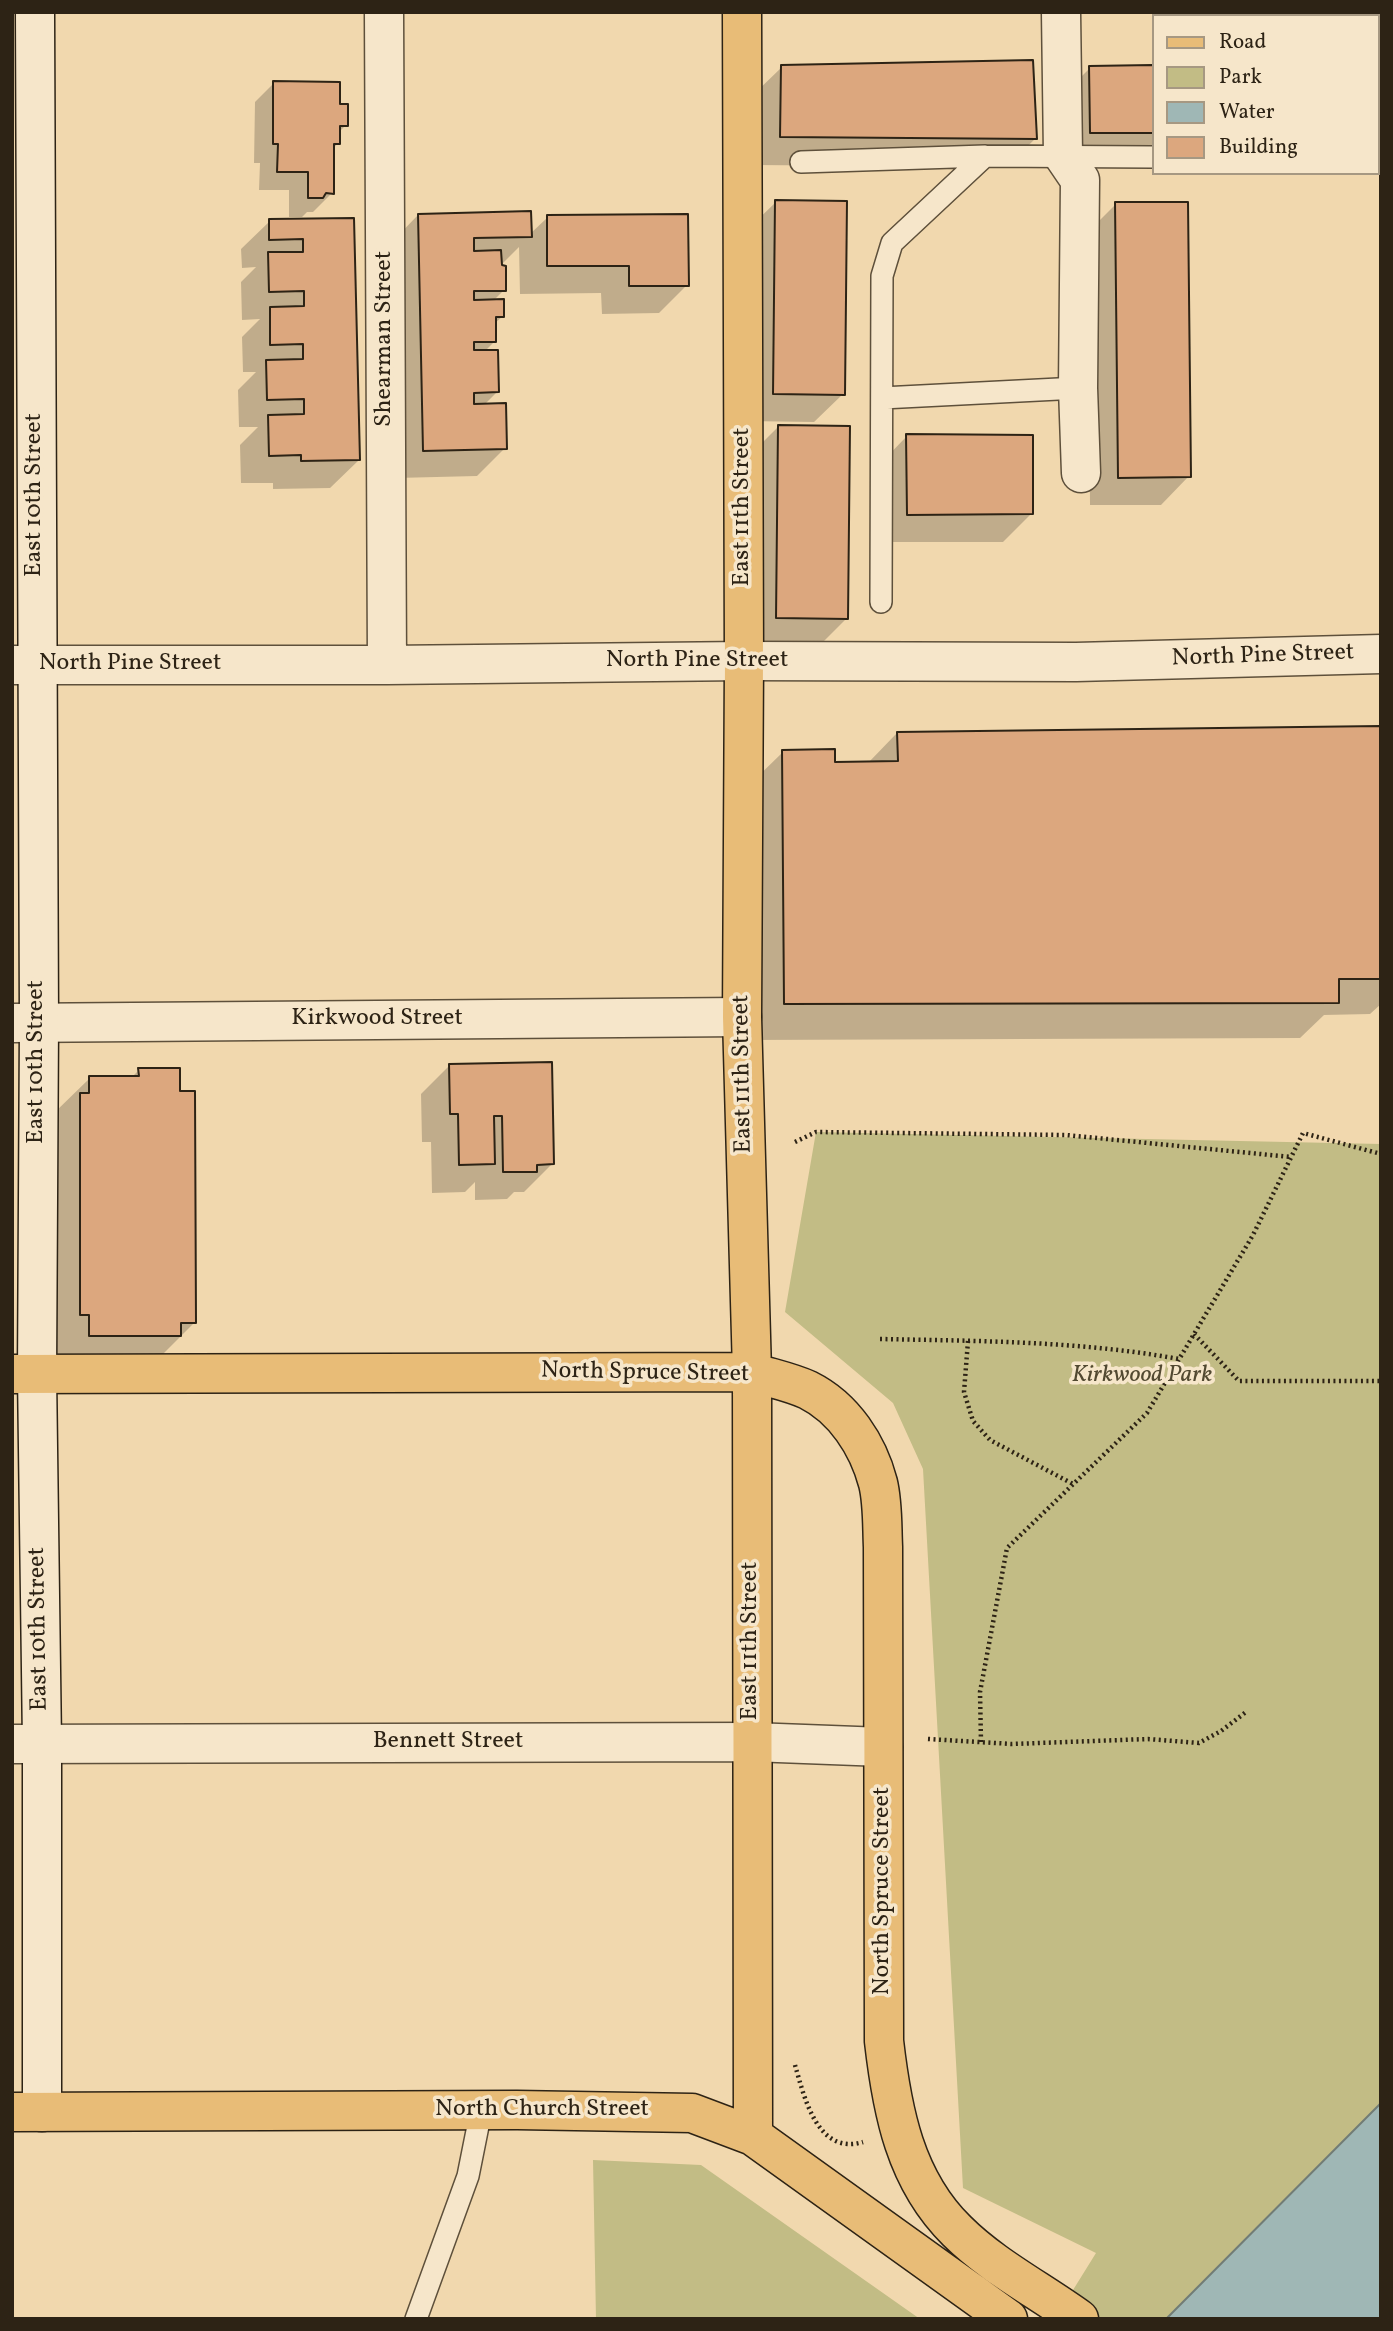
<!DOCTYPE html>
<style>
body{margin:0}
#map{position:relative;width:1393px;height:2331px;overflow:hidden;background:#f1d8ae;font-family:Vollkorn,serif}
canvas{display:block}
.frame{position:absolute;inset:0;border:14px solid #2d2315;pointer-events:none}
.legend{position:absolute;left:1152px;top:14px;width:228px;height:161px;box-sizing:border-box;background:#f6e6ca;border:2px solid #a69882;margin:0;padding:9px 12px;list-style:none;font-size:21px;color:#2d2315}
.legend li{display:flex;align-items:center;gap:14px;height:35px}
.legend b{width:35px;border:2px solid #a69882}
</style>
<div id="map">
<canvas width="1393" height="2331"></canvas>
<div class="frame"></div>
<ul class="legend">
<li><b style="height:9px;background:#e8bc77"></b>Road</li>
<li><b style="height:19px;background:#c2bc85"></b>Park</li>
<li><b style="height:19px;background:#9fb7b5"></b>Water</li>
<li><b style="height:19px;background:#dca77e"></b>Building</li>
</ul>
</div>
<script>
const ctx = document.querySelector('canvas').getContext('2d');
ctx.lineJoin = 'round';
function fillPath(path, color) { ctx.fillStyle = color; ctx.fill(path, 'evenodd'); }
function stroke(path, color, width, dash) { ctx.strokeStyle = color; ctx.lineWidth = width; ctx.lineCap = dash ? 'butt' : 'round'; ctx.setLineDash(dash || []); ctx.stroke(path); }
function write(font, color, halo, rows, align = 'center') {
  ctx.font = font + ' Vollkorn,serif'; ctx.lineWidth = 7; ctx.setLineDash([]); ctx.textBaseline = 'middle'; ctx.strokeStyle = halo; ctx.fillStyle = color; for (const [text, x, y, turn = 0] of rows) {
    ctx.save(); ctx.translate(x, y); ctx.rotate((+turn || 0) * Math.PI / 180); ctx.textAlign = isNaN(turn) ? turn : align; if (halo) ctx.strokeText(text, 0, 0); ctx.fillText(text, 0, 0); ctx.restore();
  }
}
const green = new Path2D(`
 M 816,1132 L 1381,1144 L 1381,2103 L 1166,2319 L 1055,2319 L 1096,2253 L 963,2188 L 923,1469 L 893,1403 L 785,1312 Z
 M 593,2160 L 701,2165 L 920,2319 L 596,2319 Z`);
const water = new Path2D(`
 M 1381,2103 L 1381,2319 L 1166,2319 Z`);
const shadow = new Path2D(`
 M 782,67 L 1035,139 L 1006,167 L 753,165 L 753,95 Z
 M 1153,67 L 1153,160 L 1062,161 L 1062,96 L 1090,68 Z
 M 274,83 L 338,106 L 346,125 L 338,133 L 338,143 L 333,149 L 332,193 L 313,212 L 307,212 L 302,217 L 289,217 L 289,190 L 259,190 L 260,163 L 254,163 L 255,102 Z
 M 776,202 L 843,394 L 814,422 L 745,421 L 747,230 Z
 M 1116,204 L 1189,476 L 1161,505 L 1090,505 L 1088,232 Z
 M 418,215 L 530,234 L 548,217 L 687,285 L 659,313 L 602,314 L 601,293 L 520,294 L 519,247 L 499,267 L 504,290 L 493,301 L 503,316 L 494,324 L 495,341 L 484,352 L 497,392 L 483,406 L 505,448 L 477,476 L 396,478 L 390,244 Z
 M 352,220 L 359,460 L 330,488 L 273,489 L 273,483 L 241,483 L 240,445 L 258,427 L 239,427 L 238,390 L 256,372 L 243,372 L 242,337 L 260,319 L 242,320 L 241,282 L 256,267 L 242,268 L 241,249 L 270,221 Z
 M 779,426 L 846,619 L 818,647 L 748,646 L 750,455 Z
 M 907,436 L 1031,514 L 1003,542 L 879,542 L 879,465 Z
 M 1381,728 L 1381,1004 L 1370,1014 L 1324,1015 L 1300,1038 L 748,1040 L 746,788 L 783,752 L 833,763 L 868,763 L 897,733 Z
 M 450,1065 L 552,1164 L 524,1192 L 514,1192 L 507,1199 L 475,1200 L 475,1182 L 465,1192 L 432,1193 L 431,1142 L 422,1142 L 421,1094 Z
 M 139,1070 L 194,1323 L 158,1359 L 54,1372 L 53,1114 L 90,1078 L 131,1078 Z`);
const building = new Path2D(`
 M 1033,60 L 1037,139 L 780,137 L 781,65 Z
 M 1153,65 L 1153,133 L 1090,133 L 1089,66 Z
 M 273,81 L 340,82 L 340,104 L 348,104 L 348,126 L 340,126 L 340,144 L 334,144 L 334,194 L 326,193 L 323,198 L 308,198 L 308,172 L 277,172 L 278,144 L 273,144 Z
 M 775,200 L 847,201 L 845,395 L 773,394 Z
 M 1115,202 L 1188,202 L 1191,477 L 1118,478 Z
 M 531,211 L 532,237 L 474,238 L 474,251 L 501,250 L 502,265 L 506,266 L 506,291 L 474,291 L 474,300 L 504,299 L 504,317 L 496,317 L 496,342 L 474,342 L 474,350 L 498,350 L 499,392 L 474,393 L 474,404 L 506,403 L 507,449 L 423,451 L 418,214 Z
 M 688,214 L 689,286 L 629,286 L 629,266 L 547,266 L 547,215 Z
 M 354,218 L 360,460 L 301,461 L 301,455 L 269,456 L 268,415 L 304,414 L 304,399 L 267,400 L 266,360 L 303,359 L 303,344 L 270,345 L 270,307 L 304,306 L 304,291 L 269,292 L 268,252 L 303,252 L 303,239 L 269,240 L 269,219 Z
 M 778,425 L 850,426 L 848,619 L 776,618 Z
 M 906,434 L 1033,435 L 1033,514 L 907,515 Z
 M 1381,726 L 1381,979 L 1339,979 L 1339,1003 L 784,1004 L 782,750 L 835,749 L 835,762 L 898,761 L 897,732 Z
 M 552,1062 L 554,1164 L 537,1165 L 537,1172 L 503,1172 L 502,1116 L 494,1116 L 495,1164 L 459,1165 L 458,1114 L 450,1114 L 449,1064 Z
 M 138,1068 L 180,1068 L 180,1091 L 195,1091 L 196,1323 L 181,1323 L 181,1336 L 89,1336 L 89,1315 L 80,1315 L 80,1093 L 89,1093 L 89,1076 L 139,1076 Z`);
const path = new Path2D(`
 M 795,1142 L 816,1132 L 1066,1135 L 1291,1157
 M 1194,1334 L 1239,1381 L 1381,1381
 M 880,1339 C 980,1341 1080,1341 1179,1359
 M 968,1341 L 964,1392 L 973,1421 L 990,1440 L 1073,1484
 M 928,1739 L 1012,1744 L 1148,1739 L 1199,1743 L 1221,1731 L 1246,1712
 M 981,1742 L 980,1692 L 1007,1548 L 1147,1413 L 1253,1235 L 1303,1133 L 1381,1154
 M 795,2065 C 804,2096 817,2156 863,2142`);
const lane = new Path2D(`
 M 801,162 L 985,156 L 1153,157
 M 882,398 L 1078,388
 M 881,602 L 882,276 L 892,243 L 985,156
 M 416,2319 L 468,2176 L 481,2111`);
const street = new Path2D(`
 M 384,12 L 387,665
 M 1061,12 L 1063,155 L 1080,180 L 1078,388 L 1081,473
 M 12,665 L 387,665 L 744,661 L 1076,662 L 1381,654
 M 12,1023 L 742,1017
 M 12,1744 L 752,1742 L 883,1747`);
const secondary = new Path2D(`
 M 35,12 L 39,1023 L 37,1374 L 42,1744 L 42,2112`);
const primary = new Path2D(`
 M 742,12 L 744,661 L 742,1017 L 752,1372 L 753,2136
 M 12,1374 L 752,1372 C 770,1378 791,1382 808,1390 C 844,1408 868,1445 878,1483 C 883,1503 882,1527 883,1547 L 884,2041 C 892,2111 905,2180 957,2231 C 992,2266 1039,2290 1079,2319
 M 12,2112 L 517,2110 L 692,2113 L 753,2136 L 1008,2319`);
const streetNames = [
 ["Shearman Street",386,339,-90],
 ["East 10th Street",36,495,-90],
 ["East 11th Street",744,507,-90],
 ["North Pine Street",1263,657,-2],
 ["North Pine Street",697,662],
 ["North Pine Street",130,665],
 ["Kirkwood Street",377,1020],
 ["East 10th Street",38,1062,-90],
 ["East 11th Street",744,1074,-91],
 ["North Spruce Street",645,1374,1],
 ["East 10th Street",40,1629,-91],
 ["East 11th Street",752,1641,-90],
 ["Bennett Street",448,1743],
 ["North Spruce Street",884,1891,-90],
 ["North Church Street",542,2111]
];
const parkNames = [
 ["Kirkwood Park",1142,1377]
];
fillPath(green, '#c2bc85');
fillPath(water, '#9fb7b5');
stroke(water, '#717c75', 2);
fillPath(shadow, '#0003');
fillPath(building, '#dca77e');
stroke(building, '#2d2315', 2);
stroke(lane, '#5e503b', 24);
stroke(street, '#5e503b', 41);
stroke(secondary, '#2d2315', 41);
stroke(primary, '#2d2315', 41);
stroke(path, '#2d2315', 4.5, [2, 3.5]);
stroke(lane, '#f6e6ca', 21);
stroke(street, '#f6e6ca', 38);
stroke(secondary, '#f6e6ca', 38);
stroke(primary, '#e8bc77', 38);
write('24px', '#2d2315', '#f6e6ca', streetNames);
write('italic 24px', '#524931', '#f6e6ca', parkNames);
</script>
